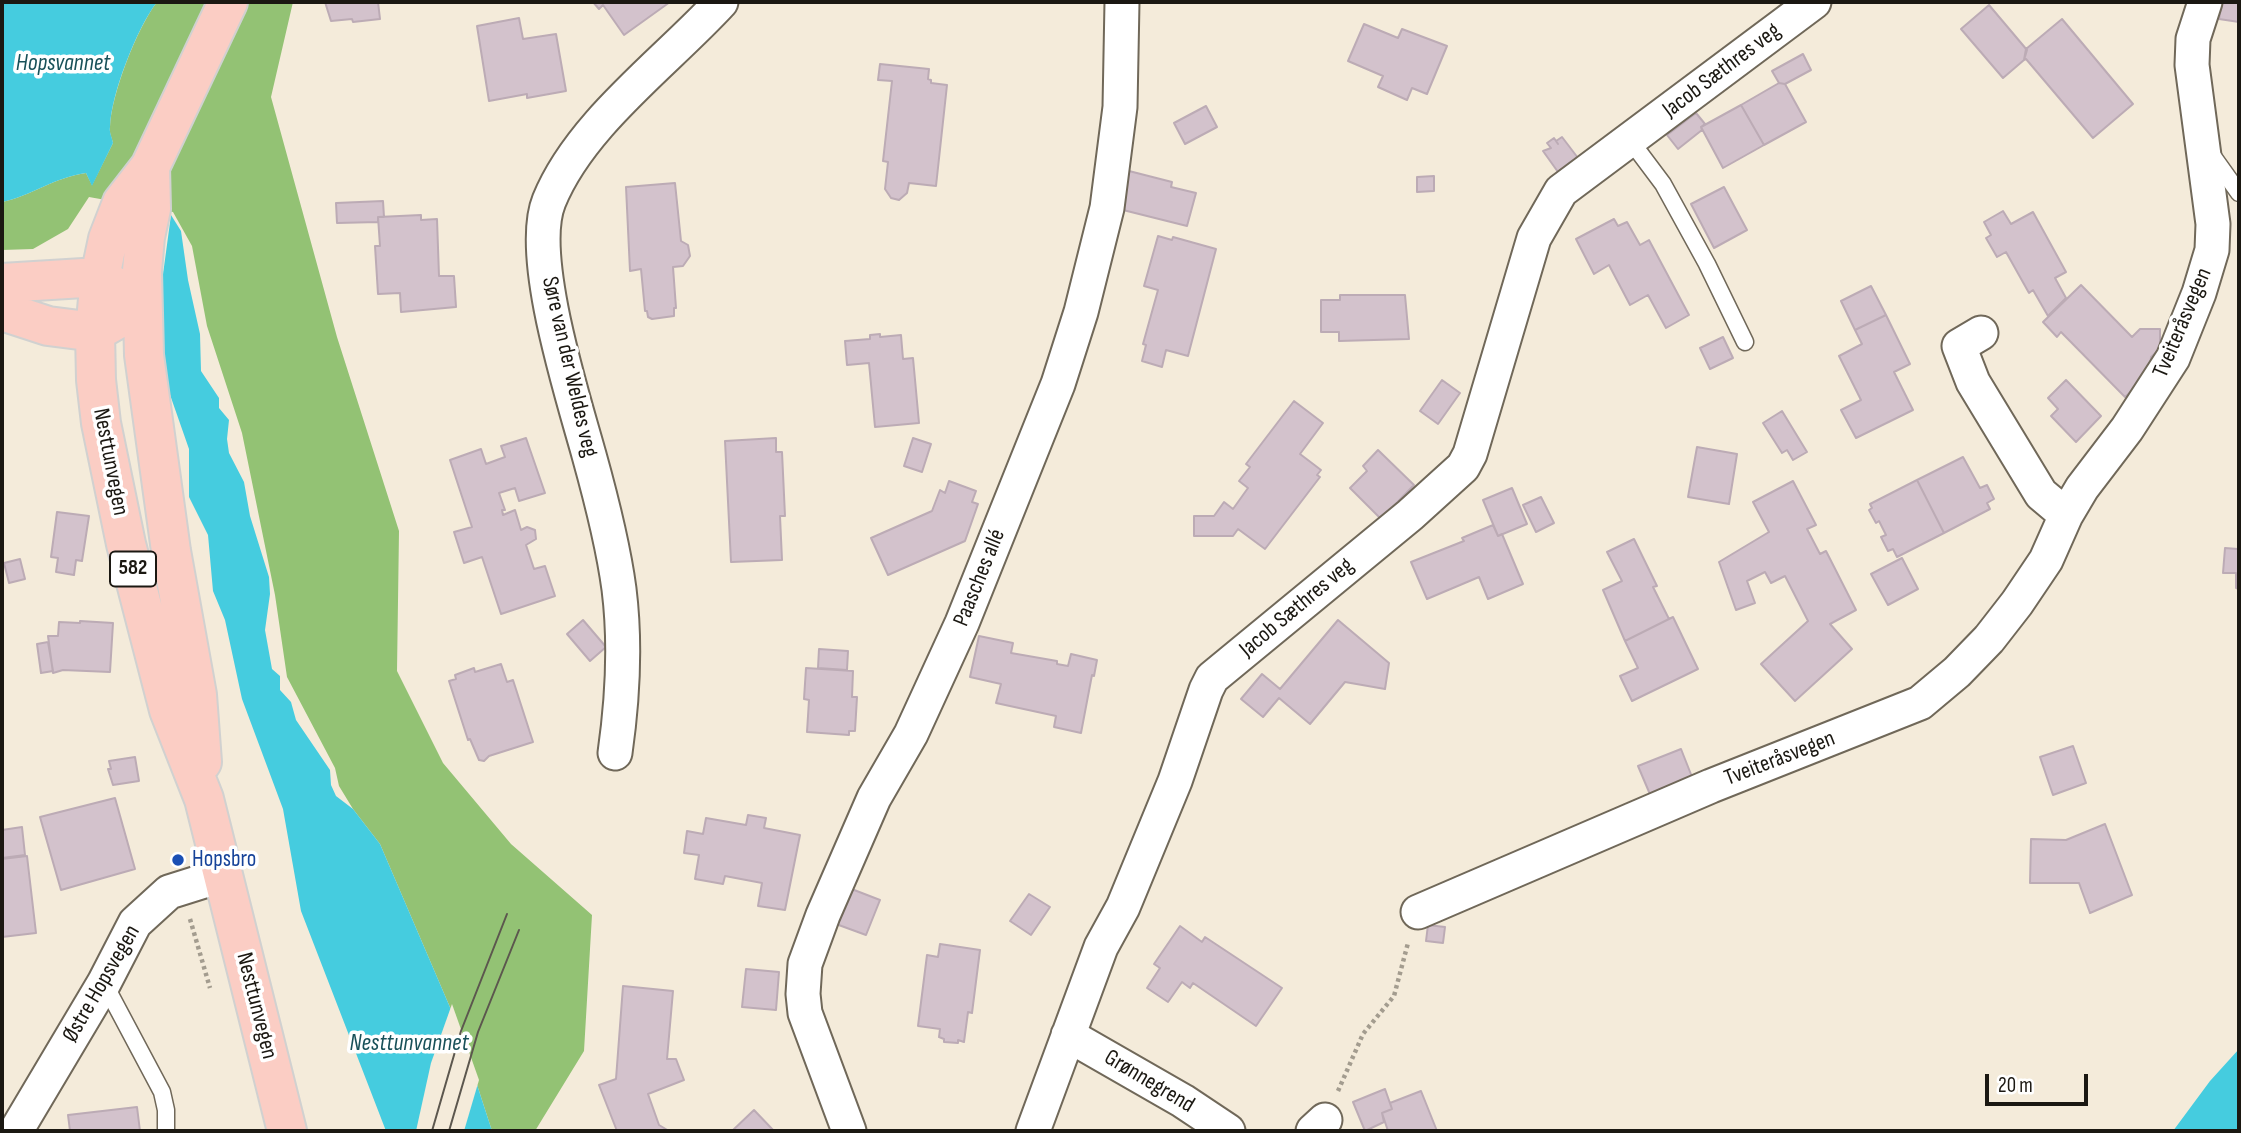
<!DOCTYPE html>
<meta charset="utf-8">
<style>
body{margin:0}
#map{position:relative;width:2241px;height:1133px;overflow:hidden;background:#f4ebda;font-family:"Sofia Sans Condensed",sans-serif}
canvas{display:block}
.frame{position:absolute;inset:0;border:4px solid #1b1812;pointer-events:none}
.scale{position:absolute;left:1985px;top:1074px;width:103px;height:32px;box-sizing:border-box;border:4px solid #1b1812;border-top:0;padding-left:9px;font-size:21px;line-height:24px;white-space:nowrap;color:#1b1812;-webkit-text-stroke:5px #fff;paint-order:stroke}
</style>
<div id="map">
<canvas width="2241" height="1133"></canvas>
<div class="frame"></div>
<div class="scale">20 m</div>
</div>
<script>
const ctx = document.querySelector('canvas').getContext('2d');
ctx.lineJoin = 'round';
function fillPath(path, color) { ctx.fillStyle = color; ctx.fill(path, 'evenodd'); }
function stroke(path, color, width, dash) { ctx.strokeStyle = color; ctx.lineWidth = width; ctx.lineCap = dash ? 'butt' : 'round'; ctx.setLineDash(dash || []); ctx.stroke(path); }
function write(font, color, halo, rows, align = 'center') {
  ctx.font = font + ' "Sofia Sans Condensed",sans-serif'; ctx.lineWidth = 7; ctx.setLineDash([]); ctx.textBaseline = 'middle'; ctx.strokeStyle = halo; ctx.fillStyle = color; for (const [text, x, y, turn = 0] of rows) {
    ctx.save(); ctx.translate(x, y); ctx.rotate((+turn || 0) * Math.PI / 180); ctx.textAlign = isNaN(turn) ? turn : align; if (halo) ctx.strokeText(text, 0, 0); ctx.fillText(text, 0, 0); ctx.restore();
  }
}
const forest = new Path2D(`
 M 157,2 L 293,2 L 271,97 L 337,337 L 399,531 L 397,671 L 443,763 L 511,844 L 592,915 L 584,1051 L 535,1131 L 492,1131 L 458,1026 L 380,844 L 353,809 L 339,786 L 335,768 L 287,677 L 275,595 L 242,433 L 207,326 L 192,246 L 173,212 L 89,197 L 68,229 L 33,249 L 2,250 L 2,202 C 31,196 55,177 86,173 L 92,185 L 113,143 C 112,138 109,133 110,127 C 111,95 137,28 157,2 Z`);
const water = new Path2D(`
 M 2,2 L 157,2 C 137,28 111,94 110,127 C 109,132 112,137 113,143 L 92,186 L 86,173 C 55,177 31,196 2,202 Z
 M 171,215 L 181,231 L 188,280 L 200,334 L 201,371 L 219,398 L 219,408 L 229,420 L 227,439 L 229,453 L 244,482 L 250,516 L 269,577 L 270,594 L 265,630 L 272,669 L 280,676 L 280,690 L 291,702 L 296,720 L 330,770 L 331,785 L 336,796 L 353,809 L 380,844 L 458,1026 L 492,1131 L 386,1131 L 301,911 L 283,809 L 242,699 L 225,620 L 213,591 L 208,535 L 189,497 L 189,449 L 161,369 L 159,304 Z
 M 2239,1049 L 2239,1131 L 2173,1131 L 2210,1081 Z`);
const pier = new Path2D(`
 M 452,1004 L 479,1080 L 464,1131 L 416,1131 L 431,1063 Z`);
const building = new Path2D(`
 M 325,2 L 378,2 L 380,19 L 353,22 L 352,19 L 331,21 Z
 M 593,2 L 670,2 L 624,35 L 603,5 L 599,9 Z
 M 2222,2 L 2239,2 L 2239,22 L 2219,19 Z
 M 1989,5 L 2027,50 L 2024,60 L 2003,78 L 1961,29 Z
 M 519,18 L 523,39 L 556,34 L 566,91 L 527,98 L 527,94 L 489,101 L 477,26 Z
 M 2062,19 L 2133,104 L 2093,138 L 2026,59 L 2024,60 L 2026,49 Z
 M 1364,24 L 1398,38 L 1402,29 L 1447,46 L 1427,94 L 1412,88 L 1407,100 L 1378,87 L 1383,76 L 1348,61 Z
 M 1803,54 L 1811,70 L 1785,84 L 1779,83 L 1772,71 Z
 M 880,64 L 929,69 L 928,79 L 931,80 L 931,83 L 947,85 L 936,186 L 909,183 L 907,193 L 899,200 L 891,198 L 885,189 L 888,162 L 883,161 L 892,81 L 878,80 Z
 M 1779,83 L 1785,84 L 1806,122 L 1764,145 L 1741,105 Z
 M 1741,105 L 1764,145 L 1723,168 L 1701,127 Z
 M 1206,106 L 1217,127 L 1185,144 L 1174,123 Z
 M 1696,113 L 1705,124 L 1701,127 L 1702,130 L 1678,149 L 1667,135 Z
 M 1562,137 L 1578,158 L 1558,172 L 1543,151 L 1551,148 L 1547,143 L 1554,138 L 1558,144 L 1556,141 Z
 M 1129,171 L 1172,182 L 1171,187 L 1196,193 L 1187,226 L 1119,209 Z
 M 1434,176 L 1434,191 L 1417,192 L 1417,177 Z
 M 675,183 L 681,241 L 688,245 L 690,256 L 683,266 L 673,267 L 676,308 L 674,308 L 674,316 L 652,319 L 648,317 L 647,311 L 645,311 L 641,269 L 630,271 L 626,187 Z
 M 1724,187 L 1747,230 L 1714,248 L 1691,204 Z
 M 383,201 L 384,217 L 378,217 L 378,222 L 337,223 L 336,203 Z
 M 2003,211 L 2011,224 L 2033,212 L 2066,272 L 2055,278 L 2066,298 L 2048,316 L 2033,290 L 2029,293 L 2006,252 L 1997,257 L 1986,238 L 1991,235 L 1984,222 Z
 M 421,215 L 421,220 L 437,219 L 439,276 L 454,276 L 456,307 L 401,312 L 400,293 L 378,294 L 375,246 L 380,246 L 378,217 Z
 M 1614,219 L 1618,226 L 1627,222 L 1640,245 L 1649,240 L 1689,315 L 1666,328 L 1648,295 L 1630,305 L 1609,265 L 1594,274 L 1576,239 Z
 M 1158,236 L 1172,240 L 1173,237 L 1216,249 L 1188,356 L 1166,350 L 1162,367 L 1142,361 L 1146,345 L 1143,344 L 1158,290 L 1144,286 Z
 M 2081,285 L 2132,337 L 2140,329 L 2160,329 L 2160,349 L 2151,357 L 2150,366 L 2141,376 L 2136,387 L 2125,397 L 2061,332 L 2057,337 L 2043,322 Z
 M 1871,286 L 1886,315 L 1855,330 L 1841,301 Z
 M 1340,295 L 1405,295 L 1409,339 L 1339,341 L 1339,332 L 1321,332 L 1321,300 L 1340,300 Z
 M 1886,315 L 1910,364 L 1894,372 L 1913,410 L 1856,438 L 1841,410 L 1861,400 L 1839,356 L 1862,344 L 1855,330 Z
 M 880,334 L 880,337 L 901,335 L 903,359 L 913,358 L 919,423 L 875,427 L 869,363 L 847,365 L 845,341 L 870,339 L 870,335 Z
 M 1723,337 L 1733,358 L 1710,369 L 1700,348 Z
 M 1442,380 L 1460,393 L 1438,424 L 1420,411 Z
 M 2066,380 L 2101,416 L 2076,442 L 2051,416 L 2058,409 L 2048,398 Z
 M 1294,401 L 1323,423 L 1300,454 L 1321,470 L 1317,475 L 1320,477 L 1265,549 L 1238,529 L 1233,536 L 1194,536 L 1194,516 L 1214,516 L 1224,502 L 1233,509 L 1248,488 L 1239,481 L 1250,467 L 1246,464 Z
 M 1782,411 L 1807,452 L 1793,460 L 1787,450 L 1782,453 L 1763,423 Z
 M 526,438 L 545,493 L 519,501 L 515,488 L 499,493 L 505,510 L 502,510 L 503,515 L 515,510 L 521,530 L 527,527 L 535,530 L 536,539 L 526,545 L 534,569 L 545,566 L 555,596 L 501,614 L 482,557 L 464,563 L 454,532 L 472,527 L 450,460 L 481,449 L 486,464 L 505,457 L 501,446 Z
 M 776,438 L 776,452 L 782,452 L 785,516 L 780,516 L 782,560 L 731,562 L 725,441 Z
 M 913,438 L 931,444 L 922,472 L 904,466 Z
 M 1697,447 L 1737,454 L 1729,504 L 1688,497 Z
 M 1378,450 L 1414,485 L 1381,519 L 1350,488 L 1367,471 L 1363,466 Z
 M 1963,457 L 1980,488 L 1987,485 L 1994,499 L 1987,503 L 1990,509 L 1944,533 L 1917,480 Z
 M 1917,480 L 1944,533 L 1897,557 L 1893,549 L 1888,551 L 1881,537 L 1886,535 L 1879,521 L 1876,523 L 1869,510 L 1872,508 L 1870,504 Z
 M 949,481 L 976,491 L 972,502 L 978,504 L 965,541 L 888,575 L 871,538 L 932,511 L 940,490 L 945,493 Z
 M 1793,481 L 1816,525 L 1807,529 L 1820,554 L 1826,551 L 1856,610 L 1830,624 L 1852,649 L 1795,701 L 1761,664 L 1808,621 L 1785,576 L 1771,583 L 1765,572 L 1747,581 L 1755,603 L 1736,610 L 1719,562 L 1769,532 L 1753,502 Z
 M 1512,488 L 1527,524 L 1498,536 L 1483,500 Z
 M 1541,497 L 1554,523 L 1536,532 L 1523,505 Z
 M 57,512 L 89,516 L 82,561 L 76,560 L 74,575 L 56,572 L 58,558 L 51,557 Z
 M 1493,525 L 1498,536 L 1502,534 L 1523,584 L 1488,599 L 1479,577 L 1427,599 L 1411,562 L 1464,541 L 1462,538 Z
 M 1634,539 L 1657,586 L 1653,587 L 1669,619 L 1625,641 L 1603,590 L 1622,581 L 1607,552 Z
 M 2238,546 L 2239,546 L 2239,589 L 2236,588 L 2236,573 L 2223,573 L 2225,548 L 2238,549 Z
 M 1902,558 L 1918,589 L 1888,605 L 1871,574 Z
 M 20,559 L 25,579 L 9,583 L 4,563 Z
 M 1673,617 L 1698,669 L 1632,701 L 1620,676 L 1638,668 L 1625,641 Z
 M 583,620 L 606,647 L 590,661 L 567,634 Z
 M 1338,620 L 1389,663 L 1385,689 L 1345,682 L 1310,724 L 1279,698 L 1263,717 L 1241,699 L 1262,674 L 1280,689 Z
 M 80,621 L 113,623 L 110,672 L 63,670 L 53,673 L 48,636 L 58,636 L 59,622 L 80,623 Z
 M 979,636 L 1013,643 L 1011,653 L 1057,661 L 1057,664 L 1068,666 L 1071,654 L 1097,660 L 1094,676 L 1092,675 L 1081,733 L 1054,727 L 1056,716 L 996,703 L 1001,684 L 970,677 Z
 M 48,642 L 53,671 L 41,673 L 37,644 Z
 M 819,649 L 848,651 L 847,670 L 818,668 Z
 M 501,664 L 507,682 L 513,680 L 533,742 L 489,756 L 484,761 L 479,760 L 470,739 L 468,740 L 449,681 L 456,679 L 455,675 L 474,668 L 475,672 Z
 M 806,668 L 853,671 L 852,697 L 857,697 L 855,731 L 849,731 L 849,735 L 807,732 L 809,700 L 804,699 Z
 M 2073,746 L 2086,783 L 2053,795 L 2040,757 Z
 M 1681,749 L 1694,782 L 1652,799 L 1638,766 Z
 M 135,757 L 139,781 L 113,785 L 108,769 L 111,769 L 109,761 Z
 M 115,798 L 135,869 L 61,890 L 40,817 Z
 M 748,815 L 766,818 L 764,828 L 800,835 L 785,910 L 758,906 L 762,883 L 725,876 L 723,884 L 695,879 L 699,855 L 684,853 L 687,831 L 703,834 L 706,818 L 746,825 Z
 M 2105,824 L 2132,895 L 2090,913 L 2079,883 L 2030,883 L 2031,839 L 2066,840 Z
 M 22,827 L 25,855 L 2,858 L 2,830 Z
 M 27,856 L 36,933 L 2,937 L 2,859 Z
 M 849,888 L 880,900 L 866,935 L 836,924 Z
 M 1029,894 L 1050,907 L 1031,935 L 1010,921 Z
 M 1428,925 L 1445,927 L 1443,943 L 1426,941 Z
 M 1180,926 L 1202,942 L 1205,937 L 1282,988 L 1256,1026 L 1193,983 L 1190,988 L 1182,982 L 1168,1002 L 1147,988 L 1160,968 L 1154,964 Z
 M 940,944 L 980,950 L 972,1013 L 968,1012 L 964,1042 L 958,1040 L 958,1043 L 944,1042 L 944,1039 L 939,1037 L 940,1029 L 918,1026 L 927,955 L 938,957 Z
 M 746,969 L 779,972 L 776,1010 L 742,1007 Z
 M 623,986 L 673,991 L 667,1059 L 676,1059 L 684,1080 L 648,1094 L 659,1125 L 669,1131 L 617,1131 L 599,1085 L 616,1079 Z
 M 1385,1089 L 1392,1109 L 1382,1113 L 1384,1122 L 1365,1131 L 1353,1102 Z
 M 1421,1091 L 1437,1131 L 1388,1131 L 1382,1113 L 1392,1109 L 1390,1103 Z
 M 137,1107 L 140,1131 L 70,1131 L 68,1115 Z
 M 754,1110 L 774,1131 L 732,1131 Z`);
const path = new Path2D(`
 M 190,919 L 210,988
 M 1338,1091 L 1363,1034 L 1394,996 L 1408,943`);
const service = new Path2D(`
 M 1630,140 L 1663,184 L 1707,264 L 1745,342
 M 2209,151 L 2239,193
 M 104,983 L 162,1092 L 166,1110 L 166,1131`);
const minor = new Path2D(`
 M 1981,333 L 1959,346 L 1973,382 L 2041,494 L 2066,515
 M 615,753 C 623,697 626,645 619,589 C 613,544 601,498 589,455 C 573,397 527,255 549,201 C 580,124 666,62 721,2
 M 1418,912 L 1711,786 L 1920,703 L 1957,672 L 1989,639 L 2017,603 L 2046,560 L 2066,515 L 2082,488 L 2127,429 L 2173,358 L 2199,293 L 2212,250 L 2213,224 L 2192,65 L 2193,39 L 2205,2
 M 1068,1035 L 1183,1101 L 1228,1131
 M 16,1131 L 104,983 L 135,923 L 169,892 L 223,875
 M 849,1131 L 805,1013 L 803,994 L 805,964 L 823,915 L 874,798 L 911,734 L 962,623 L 1058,384 L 1081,312 L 1107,208 L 1120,107 L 1122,2
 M 1033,1131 L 1101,947 L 1123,907 L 1175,781 L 1206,690 L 1212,678 L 1410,515 L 1463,467 L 1470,454 L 1534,238 L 1561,191 L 1814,2
 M 1313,1131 L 1325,1120`);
const primary = new Path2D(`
 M 228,2 L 150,167 L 122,203 L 108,239 L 100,277 L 95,332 L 96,380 L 101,423 L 126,544 L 169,710 L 204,799 L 287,1131
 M 150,167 L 151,209 L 145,237 L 142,271 L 144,355 L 171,551 L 197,695 L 202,762
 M 2,283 L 100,277 L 120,290
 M 2,311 L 48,326 L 95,332 L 116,320`);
const tram = new Path2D(`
 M 432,1131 L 461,1031 L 507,914
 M 449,1131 L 478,1032 L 519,930`);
const markers = [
 [178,860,7,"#1a4fb4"]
];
const shields = [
 [133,569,46]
];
const shieldNames = [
 ["582",133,569]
];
const streetNames = [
 ["Jacob Sæthres veg",1722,71,-37],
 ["Tveiteråsvegen",2183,323,-67],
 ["Søre van der Weldes veg",569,367,77],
 ["Nesttunvegen",110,462,79],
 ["Paasches allé",980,578,-68],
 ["Jacob Sæthres veg",1297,608,-40],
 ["Tveiteråsvegen",1780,759,-21],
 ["Østre Hopsvegen",102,984,-60],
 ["Nesttunvegen",256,1006,76],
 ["Grønnegrend",1149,1082,31]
];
const transitNames = [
 ["Hopsbro",192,860]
];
const waterNames = [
 ["Hopsvannet",63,64],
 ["Nesttunvannet",409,1044]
];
fillPath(forest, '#93c274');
fillPath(water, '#45ccdf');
fillPath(pier, '#f4ebda');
fillPath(building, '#d3c2cc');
stroke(building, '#bcabb5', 2);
stroke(service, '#706859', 19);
stroke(minor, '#706859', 37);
stroke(primary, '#d1d1d0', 42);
stroke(path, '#a39c8f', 4.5, [3.5, 3.5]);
stroke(service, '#fff', 16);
stroke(minor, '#fff', 33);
stroke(primary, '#fbcdc4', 38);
stroke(tram, '#5c574e', 2);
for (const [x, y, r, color] of markers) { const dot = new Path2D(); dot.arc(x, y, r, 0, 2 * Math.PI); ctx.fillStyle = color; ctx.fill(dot); stroke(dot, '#fff', 2.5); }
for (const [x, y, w] of shields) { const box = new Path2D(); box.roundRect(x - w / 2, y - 17.5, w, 35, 5); ctx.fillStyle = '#fff'; ctx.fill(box); stroke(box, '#1b1812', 2); }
write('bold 21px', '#1b1812', null, shieldNames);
write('23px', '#1b1812', '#fff', streetNames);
write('23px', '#164399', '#fff', transitNames, 'left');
write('italic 24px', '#195159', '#fff', waterNames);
</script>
